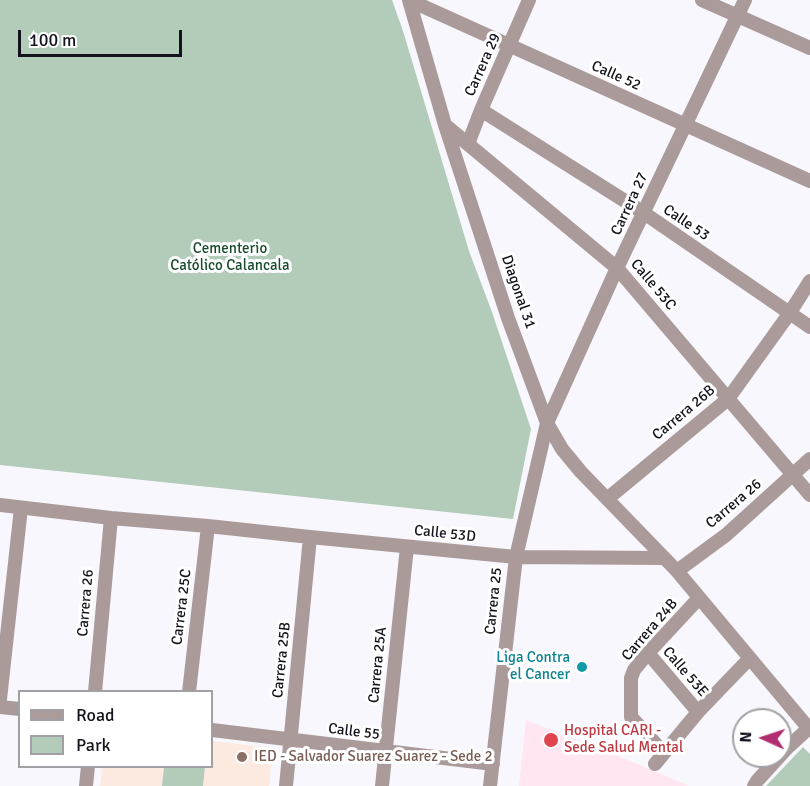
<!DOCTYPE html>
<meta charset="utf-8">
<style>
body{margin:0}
#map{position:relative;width:810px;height:786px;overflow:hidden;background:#f8f7fd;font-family:Signika,sans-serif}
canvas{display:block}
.legend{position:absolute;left:18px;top:690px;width:195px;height:78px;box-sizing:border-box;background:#fff;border:2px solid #a1a0a4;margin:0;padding:8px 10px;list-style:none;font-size:18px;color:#14121c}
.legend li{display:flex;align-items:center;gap:12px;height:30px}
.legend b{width:30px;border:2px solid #a1a0a4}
.north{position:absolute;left:732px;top:708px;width:60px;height:60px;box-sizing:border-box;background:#fff;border:2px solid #a1a0a4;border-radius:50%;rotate:273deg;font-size:16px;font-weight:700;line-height:24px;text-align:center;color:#14121c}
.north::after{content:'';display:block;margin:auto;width:21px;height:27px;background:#b32d71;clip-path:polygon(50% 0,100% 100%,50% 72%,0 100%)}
.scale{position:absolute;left:18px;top:30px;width:164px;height:27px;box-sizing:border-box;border:3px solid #14121c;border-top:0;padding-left:8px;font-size:18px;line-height:21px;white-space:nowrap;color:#14121c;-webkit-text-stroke:4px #fff;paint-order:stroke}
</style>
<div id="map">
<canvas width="810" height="786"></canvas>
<ul class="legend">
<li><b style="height:8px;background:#aa9b9a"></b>Road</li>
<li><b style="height:16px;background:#b3cbb9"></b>Park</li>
</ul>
<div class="north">N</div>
<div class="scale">100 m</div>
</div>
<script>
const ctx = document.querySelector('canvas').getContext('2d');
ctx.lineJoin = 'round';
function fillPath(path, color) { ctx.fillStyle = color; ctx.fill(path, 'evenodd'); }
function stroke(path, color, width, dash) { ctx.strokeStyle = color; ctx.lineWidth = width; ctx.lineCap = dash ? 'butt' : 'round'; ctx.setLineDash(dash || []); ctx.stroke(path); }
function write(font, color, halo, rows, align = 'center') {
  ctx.font = font + ' Signika,sans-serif'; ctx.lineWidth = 6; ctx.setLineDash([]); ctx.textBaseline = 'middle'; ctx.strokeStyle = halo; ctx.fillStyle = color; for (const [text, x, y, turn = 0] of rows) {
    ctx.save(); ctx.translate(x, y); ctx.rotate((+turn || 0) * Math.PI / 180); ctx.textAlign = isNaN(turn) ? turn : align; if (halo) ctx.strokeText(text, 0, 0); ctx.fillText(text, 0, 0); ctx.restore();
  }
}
const education = new Path2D(`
 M 212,741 L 273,748 L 269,786 L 203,786 L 205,767 L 212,766 Z
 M 102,767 L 164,767 L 162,786 L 100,786 Z`);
const medical = new Path2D(`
 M 526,720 L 628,760 L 689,786 L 519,786 Z`);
const green = new Path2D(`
 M 0,0 L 392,0 L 403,31 L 469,251 L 492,312 L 531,429 L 513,519 L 0,465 Z
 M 803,747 L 810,754 L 810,786 L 766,786 Z
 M 164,767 L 205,767 L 203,786 L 162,786 Z`);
const minor = new Path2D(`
 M 409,0 L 445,125 L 508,318 L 547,423 L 562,449 L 581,472 L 677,571 L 810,730
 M 409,0 L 810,181
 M 702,0 L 810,48
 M 481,110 L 644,213 L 810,327
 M 445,125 L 617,268 L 810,495
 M 468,144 L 481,110 L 529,0
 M 607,499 L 728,399 L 789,314 L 810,281
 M 0,505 L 111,518 L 208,526 L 310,537 L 516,557 L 663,558
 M 677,571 L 726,535 L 810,459
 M 648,653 L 698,712
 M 95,692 L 111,518
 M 189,692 L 208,526
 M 0,699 L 21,508
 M 0,707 L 20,709
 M 212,730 L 493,764
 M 664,753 L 631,717 L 631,678 L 634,670 L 648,653 L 699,598
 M 655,764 L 698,712 L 750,658
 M 86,786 L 88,766
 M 286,786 L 310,537
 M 382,786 L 407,547
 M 490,786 L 516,557 L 547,423 L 617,268 L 745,0
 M 754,786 L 757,781 L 787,748 L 810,727`);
const markers = [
 [582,667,6,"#0f9aa8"],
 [551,740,8,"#e0444e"],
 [242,757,6,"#8d6e63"]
];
const streetNames = [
 ["Carrera 29",483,65,-66],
 ["Calle 52",616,76,24],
 ["Carrera 27",630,204,-65],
 ["Calle 53",686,223,34],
 ["Calle 53C",653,285,50],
 ["Diagonal 31",518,292,71],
 ["Carrera 26B",684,413,-40],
 ["Carrera 26",734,504,-40],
 ["Calle 53D",445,534,6],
 ["Carrera 25",494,601,-84],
 ["Carrera 26",86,603,-85],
 ["Carrera 25C",182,607,-83],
 ["Carrera 24B",650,630,-49],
 ["Carrera 25B",282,660,-84],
 ["Carrera 25A",378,665,-84],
 ["Calle 53E",685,672,49],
 ["Calle 55",354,732,7]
];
const parkNames = [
 ["Cementerio",230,249],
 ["Católico Calancala",230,266]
];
const cultureNames = [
 ["Liga Contra",570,658],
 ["el Cancer",570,675]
];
const healthNames = [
 ["Hospital CARI -",564,731],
 ["Sede Salud Mental",564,748]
];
const educationNames = [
 ["IED - Salvador Suarez Suarez - Sede 2",254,757]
];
fillPath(education, '#fce9e0');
fillPath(medical, '#ffe6f0');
fillPath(green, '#b3cbb9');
stroke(minor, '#aa9b9a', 14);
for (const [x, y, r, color] of markers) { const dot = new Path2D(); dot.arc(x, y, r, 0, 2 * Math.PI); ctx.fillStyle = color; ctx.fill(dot); stroke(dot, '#fff', 2); }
write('15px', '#14121c', '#fff', streetNames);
write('15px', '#1a4d2e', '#fff', parkNames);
write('15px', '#0d838f', '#fff', cultureNames, 'right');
write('15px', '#be3a42', '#fff', healthNames, 'left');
write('15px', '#785e54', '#fff', educationNames, 'left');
</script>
